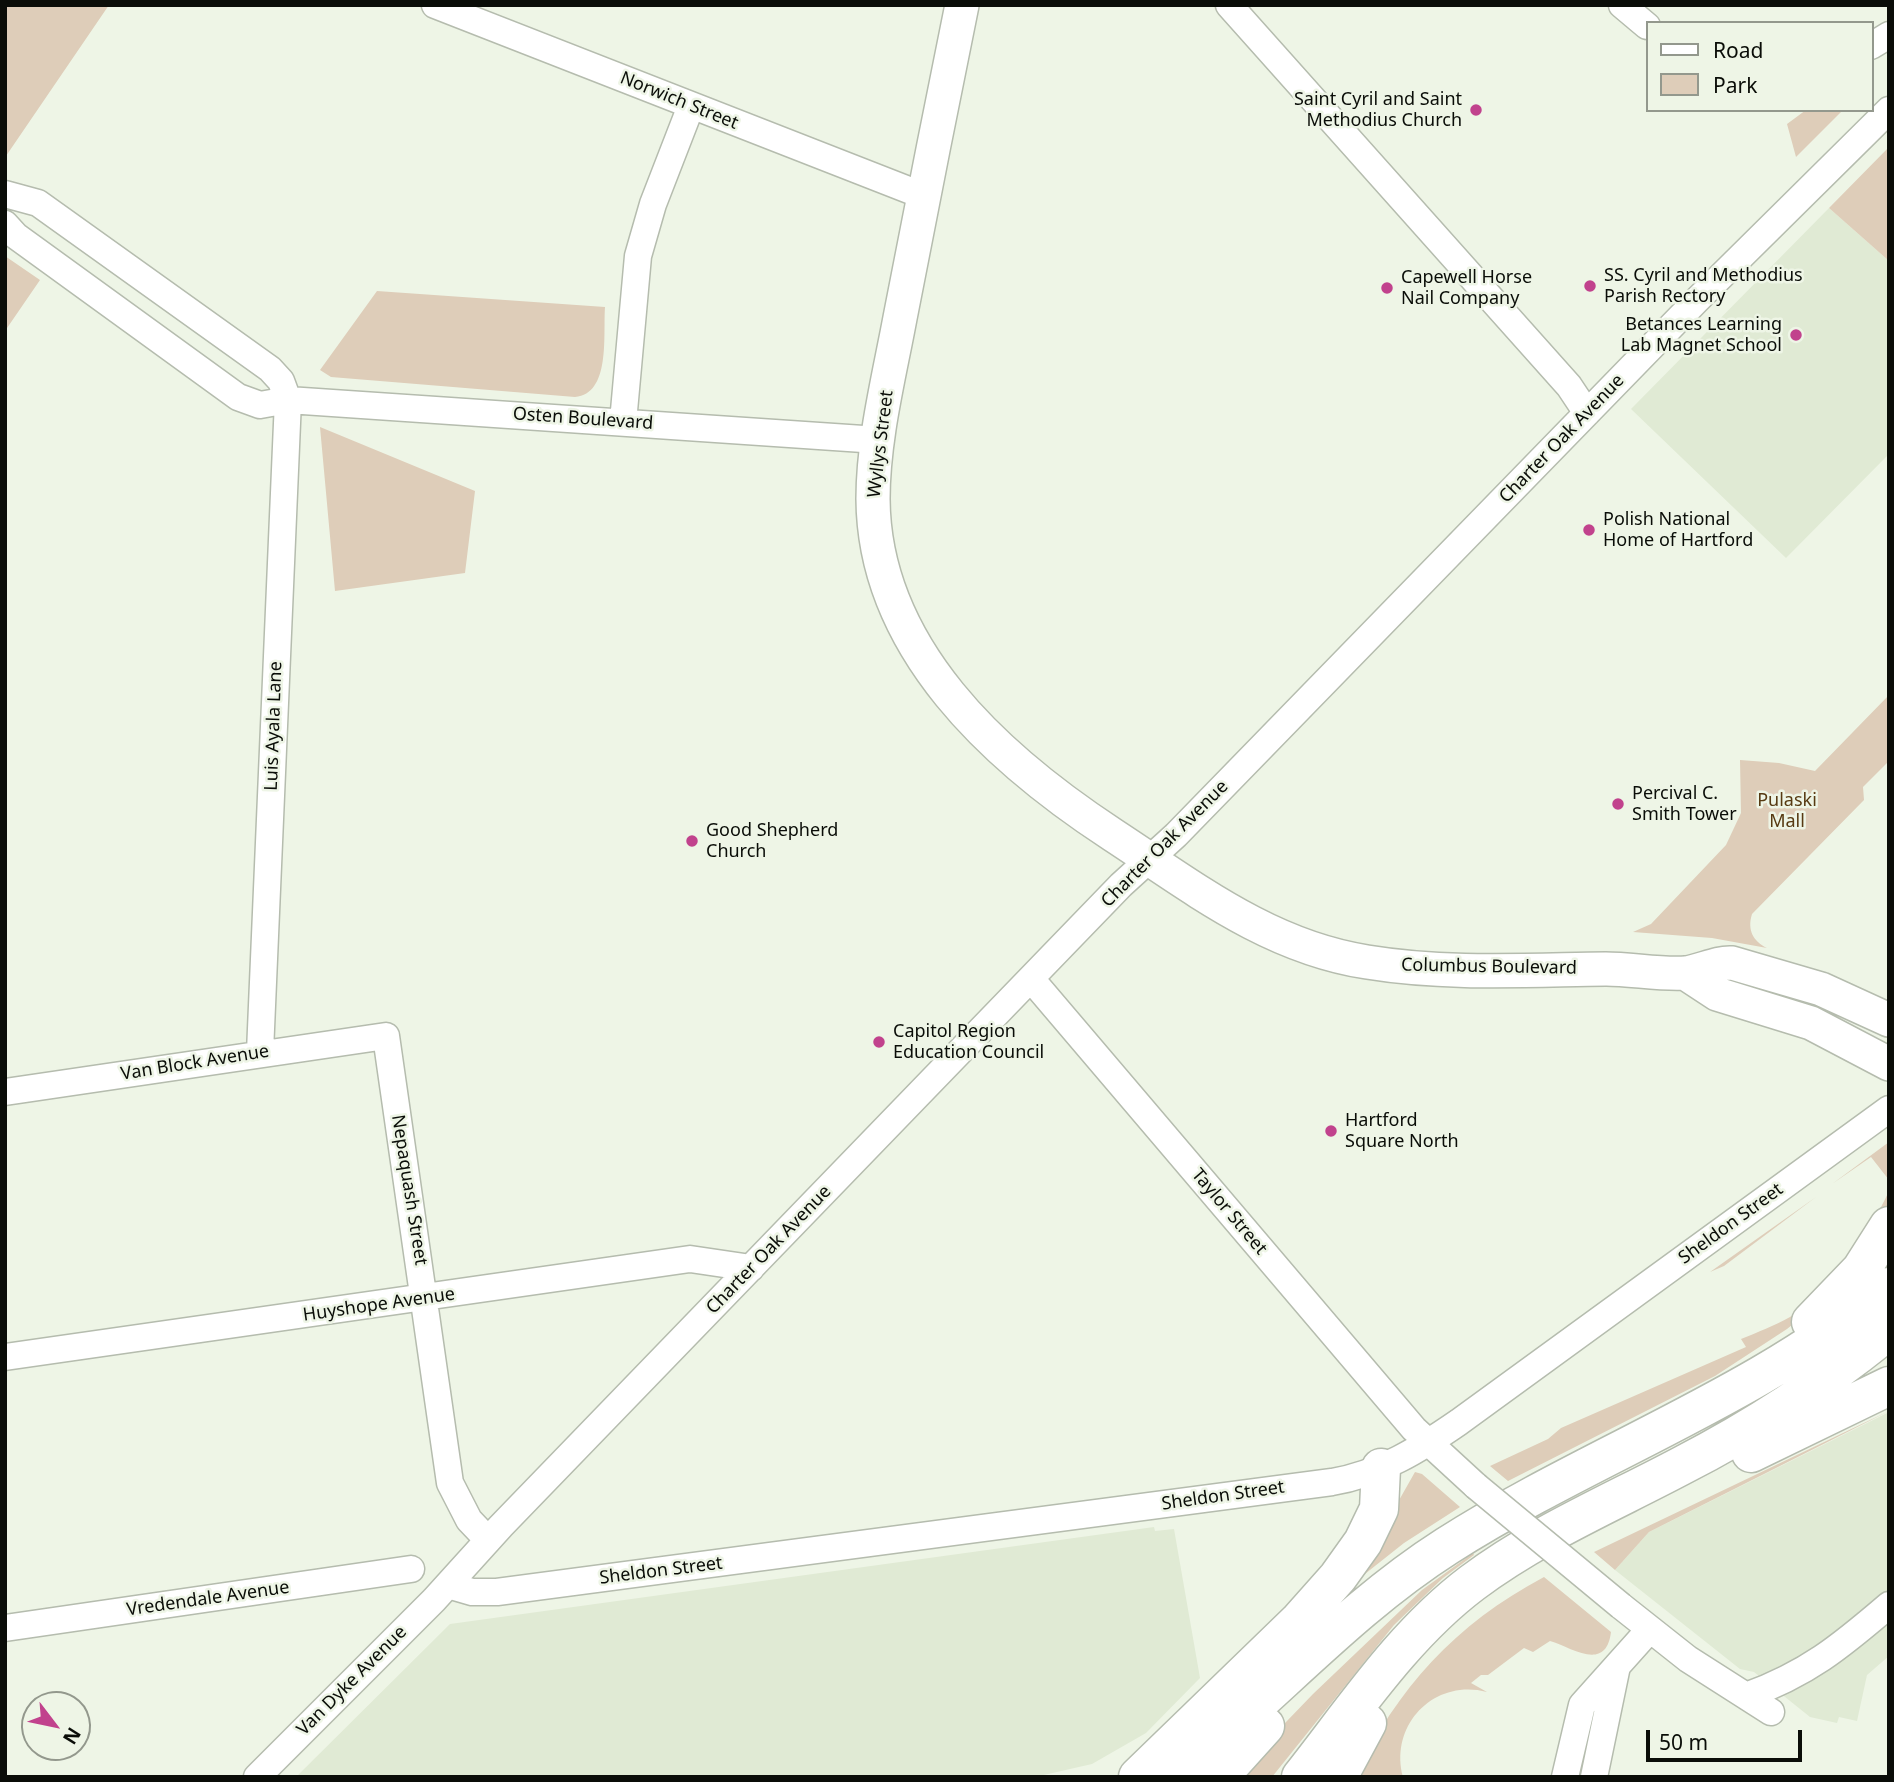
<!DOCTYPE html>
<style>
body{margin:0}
#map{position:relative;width:1894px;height:1782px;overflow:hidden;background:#eef5e6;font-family:"Noto Sans",sans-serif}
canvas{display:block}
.frame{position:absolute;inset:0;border:7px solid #0a0d08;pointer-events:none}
.legend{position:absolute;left:1646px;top:21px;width:228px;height:91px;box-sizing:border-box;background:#eef5e6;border:2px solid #93988d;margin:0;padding:9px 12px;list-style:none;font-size:21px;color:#0a0d08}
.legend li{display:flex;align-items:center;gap:14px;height:35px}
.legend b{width:35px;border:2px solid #93988d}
.north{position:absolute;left:21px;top:1691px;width:70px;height:70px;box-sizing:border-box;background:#eef5e6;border:2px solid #93988d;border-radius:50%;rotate:122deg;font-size:19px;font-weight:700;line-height:28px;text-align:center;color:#0a0d08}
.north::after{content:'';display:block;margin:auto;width:24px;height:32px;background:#c1428d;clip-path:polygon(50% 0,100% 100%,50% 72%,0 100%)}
.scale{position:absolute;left:1646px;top:1730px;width:156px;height:32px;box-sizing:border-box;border:4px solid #0a0d08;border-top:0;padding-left:9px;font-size:21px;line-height:24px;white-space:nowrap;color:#0a0d08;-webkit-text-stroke:5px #eef5e6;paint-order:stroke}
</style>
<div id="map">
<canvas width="1894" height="1782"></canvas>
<div class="frame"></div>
<ul class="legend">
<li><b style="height:9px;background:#fff"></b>Road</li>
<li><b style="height:19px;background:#decdb9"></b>Park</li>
</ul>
<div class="north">N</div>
<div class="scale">50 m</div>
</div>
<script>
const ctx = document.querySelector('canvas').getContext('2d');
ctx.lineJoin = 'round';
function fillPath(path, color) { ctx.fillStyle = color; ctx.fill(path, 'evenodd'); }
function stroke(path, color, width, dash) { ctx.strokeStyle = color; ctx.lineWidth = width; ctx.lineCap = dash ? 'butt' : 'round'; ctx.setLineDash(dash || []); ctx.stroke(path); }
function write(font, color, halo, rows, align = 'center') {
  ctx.font = font + ' "Noto Sans",sans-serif'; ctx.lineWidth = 5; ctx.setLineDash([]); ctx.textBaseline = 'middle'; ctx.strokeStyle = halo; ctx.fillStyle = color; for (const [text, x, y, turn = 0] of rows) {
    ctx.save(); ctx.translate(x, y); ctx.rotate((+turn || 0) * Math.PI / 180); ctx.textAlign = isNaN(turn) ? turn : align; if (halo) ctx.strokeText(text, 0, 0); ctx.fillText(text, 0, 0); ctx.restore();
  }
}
const built = new Path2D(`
 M 1829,208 L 1889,261 L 1889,454 L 1786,558 L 1631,409 Z
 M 1889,1412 L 1889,1656 L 1867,1675 L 1857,1721 L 1839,1717 L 1837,1723 L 1810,1717 L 1754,1672 L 1740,1669 L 1615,1570 L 1649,1532 Z
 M 1154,1527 L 1155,1531 L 1174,1529 L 1200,1678 L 1146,1733 L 1092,1764 L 1035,1777 L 296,1777 L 450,1624 Z`);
const green = new Path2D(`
 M 5,5 L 109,5 L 6,156 L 5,155 Z
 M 1806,110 L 1843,110 L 1796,157 L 1787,124 Z
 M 1889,147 L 1889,261 L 1829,208 Z
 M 5,256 L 40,280 L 5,331 Z
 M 377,291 L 605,307 C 603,335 611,394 575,397 L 331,377 L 320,370 Z
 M 320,427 L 475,491 L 465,573 L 335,591 Z
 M 1889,695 L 1889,761 L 1863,787 L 1864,800 L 1752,914 C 1747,930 1753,941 1767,948 L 1712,938 L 1633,932 L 1651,924 L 1726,845 L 1741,813 L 1740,760 L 1779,763 L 1815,771 Z
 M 1889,1142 L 1889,1180 L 1871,1157 L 1832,1184 Z
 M 1889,1191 L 1889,1201 L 1881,1220 L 1808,1312 L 1787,1329 L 1715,1376 L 1508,1481 L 1490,1466 L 1548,1439 L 1561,1428 L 1746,1347 L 1741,1339 C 1758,1332 1774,1326 1790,1317 C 1829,1293 1870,1232 1889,1191 Z
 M 1816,1197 L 1724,1266 L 1710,1272 Z
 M 1889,1411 L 1649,1532 L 1615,1570 L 1594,1552 Z
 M 1415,1472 L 1422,1474 L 1460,1507 L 1404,1543 L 1351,1585 Z
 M 1473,1553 L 1474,1555 L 1443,1578 L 1394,1625 L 1272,1777 L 1233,1777 L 1313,1694 L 1422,1590 Z
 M 1544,1577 L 1611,1632 C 1606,1673 1571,1647 1550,1641 L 1533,1652 L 1524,1648 L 1488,1675 L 1481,1675 L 1471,1683 L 1487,1692 C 1434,1678 1389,1725 1403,1777 L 1354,1777 C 1399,1687 1454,1625 1544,1577 Z`);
const minor = new Path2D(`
 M 435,5 L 924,196
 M 1229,5 L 1569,386 L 1587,413
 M 1622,5 L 1647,26
 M 1871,46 L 1889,35
 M 5,194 L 38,203 L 270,369 L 281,381 L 288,400 L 260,1052
 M 5,224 L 16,236 L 238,397 L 260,405 L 288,400 L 878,440
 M 623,422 L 638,256 L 653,204 L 691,106
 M 1032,980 L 1414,1429 L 1476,1486
 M 5,1092 L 386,1036 L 450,1483 L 469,1520 L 488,1540
 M 5,1357 L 690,1259 L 751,1268
 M 448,1585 L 472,1592 L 497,1592 L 1332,1482 C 1380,1474 1420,1449 1459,1422 L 1889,1109
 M 1621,1606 L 1688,1659 L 1771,1712
 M 5,1628 L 411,1569
 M 1746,1696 C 1807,1674 1840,1647 1889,1605
 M 257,1777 L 434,1600 L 501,1526 L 1121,885 L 1176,835 L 1697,300 L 1889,110
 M 1565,1777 L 1582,1705 L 1650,1629
 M 1594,1777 L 1617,1666`);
const major = new Path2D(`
 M 962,5 C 941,109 920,214 900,318 C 889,377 873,439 873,499 C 874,649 997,759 1113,835 C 1194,888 1269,947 1367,962 C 1446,975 1527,970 1606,969 C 1631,969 1662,975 1686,973 C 1702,971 1716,962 1732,963 L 1821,989 L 1889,1020
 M 1685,973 L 1717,994 L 1811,1023 L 1889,1064`);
const highway = new Path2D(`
 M 1811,1322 L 1861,1270 L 1889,1226
 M 1751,1453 L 1889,1386
 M 1138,1777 L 1298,1622 L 1338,1577 L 1363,1542 L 1379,1509 L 1381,1468
 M 1171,1777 C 1267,1703 1345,1611 1447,1546 C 1591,1454 1756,1398 1889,1287
 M 1219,1777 L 1265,1726
 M 1301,1777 C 1354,1710 1403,1635 1472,1583 C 1536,1535 1611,1503 1681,1466 C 1755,1428 1824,1383 1889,1330
 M 1338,1777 L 1367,1723`);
const minorBridge = new Path2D(`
 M 1476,1486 L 1621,1606`);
const markers = [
 [1476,110,7,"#c1428d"],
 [1590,286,7,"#c1428d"],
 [1387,288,7,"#c1428d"],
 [1796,335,7,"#c1428d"],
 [1589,530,7,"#c1428d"],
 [1618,804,7,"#c1428d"],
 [692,841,7,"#c1428d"],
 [879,1042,7,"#c1428d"],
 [1331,1131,7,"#c1428d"]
];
const poiNames = [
 ["Saint Cyril and Saint",1462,100,"right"],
 ["Methodius Church",1462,121,"right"],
 ["SS. Cyril and Methodius",1604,276],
 ["Parish Rectory",1604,297],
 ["Capewell Horse",1401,278],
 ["Nail Company",1401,299],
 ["Betances Learning",1782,325,"right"],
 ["Lab Magnet School",1782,346,"right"],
 ["Polish National",1603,520],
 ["Home of Hartford",1603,541],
 ["Percival C.",1632,794],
 ["Smith Tower",1632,815],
 ["Good Shepherd",706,831],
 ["Church",706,852],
 ["Capitol Region",893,1032],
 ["Education Council",893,1053],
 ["Hartford",1345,1121],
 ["Square North",1345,1142]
];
const streetNames = [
 ["Norwich Street",679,101,22],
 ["Osten Boulevard",583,419,4],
 ["Charter Oak Avenue",1562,439,-46],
 ["Wyllys Street",881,444,-83],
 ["Luis Ayala Lane",274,726,-88],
 ["Charter Oak Avenue",1165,844,-45],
 ["Columbus Boulevard",1489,967,1],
 ["Van Block Avenue",195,1063,-9],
 ["Nepaquash Street",409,1190,81],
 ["Taylor Street",1229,1212,50],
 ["Sheldon Street",1731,1224,-36],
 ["Charter Oak Avenue",769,1250,-46],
 ["Huyshope Avenue",379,1305,-8],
 ["Sheldon Street",1223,1496,-8],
 ["Sheldon Street",661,1571,-7],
 ["Vredendale Avenue",208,1599,-8],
 ["Van Dyke Avenue",352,1681,-45]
];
const parkNames = [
 ["Pulaski",1787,801],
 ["Mall",1787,822]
];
fillPath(built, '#e0ead4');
fillPath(green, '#decdb9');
stroke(minor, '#b5bcae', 29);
stroke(major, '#b5bcae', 36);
stroke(highway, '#b5bcae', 41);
stroke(minor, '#fff', 26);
stroke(major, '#fff', 33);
stroke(highway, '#fff', 38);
stroke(minorBridge, '#b5bcae', 29, []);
stroke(minorBridge, '#fff', 26);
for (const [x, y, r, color] of markers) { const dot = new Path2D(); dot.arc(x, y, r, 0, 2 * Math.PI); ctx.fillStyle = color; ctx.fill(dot); stroke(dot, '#eef5e6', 2.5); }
write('18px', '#0a0d08', '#eef5e6', poiNames, 'left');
write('18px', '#0a0d08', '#eef5e6', streetNames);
write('18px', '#573a12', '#eef5e6', parkNames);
</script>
